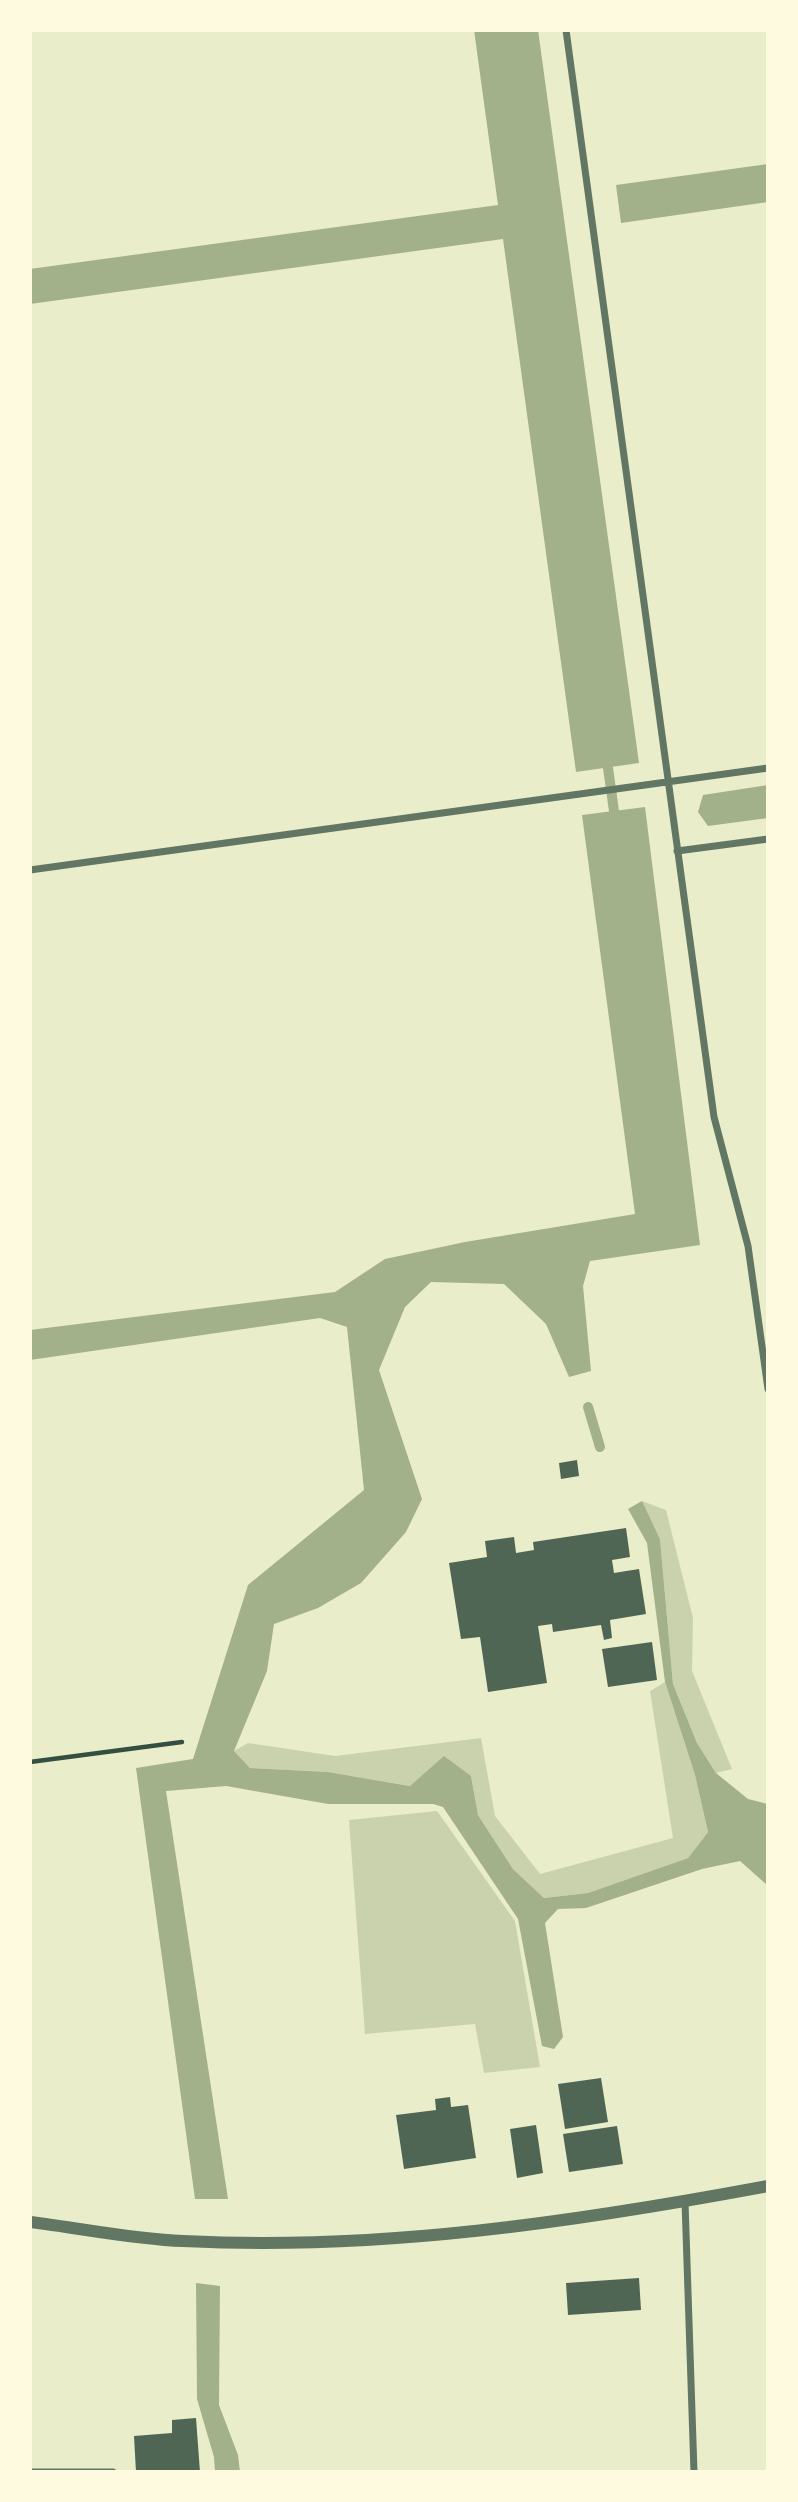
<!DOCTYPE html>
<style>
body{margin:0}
#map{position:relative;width:798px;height:2502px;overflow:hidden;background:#e9edc9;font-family:Overpass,sans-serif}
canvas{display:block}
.frame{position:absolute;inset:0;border:32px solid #fefae0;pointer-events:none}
</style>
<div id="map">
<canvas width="798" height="2502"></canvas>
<div class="frame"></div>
</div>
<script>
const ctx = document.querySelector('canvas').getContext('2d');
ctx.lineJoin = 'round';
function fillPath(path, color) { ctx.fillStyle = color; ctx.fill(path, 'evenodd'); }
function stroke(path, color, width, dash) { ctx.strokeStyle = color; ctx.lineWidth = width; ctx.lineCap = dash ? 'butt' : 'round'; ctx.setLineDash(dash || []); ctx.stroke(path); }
const green = new Path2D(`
 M 642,1501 L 666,1510 L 693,1618 L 692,1671 L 732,1769 L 716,1773 L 697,1743 L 673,1684 L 660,1539 Z
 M 665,1682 L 695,1775 L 708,1832 L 688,1858 L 588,1893 L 544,1898 L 513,1869 L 478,1815 L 471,1776 L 411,1786 L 328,1772 L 250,1768 L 234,1751 L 248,1743 L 335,1756 L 481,1738 L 495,1816 L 540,1874 L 673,1838 L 650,1691 Z
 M 437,1811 L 515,1921 L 540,2067 L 484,2073 L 475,2024 L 365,2034 L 349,1820 Z`);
const water = new Path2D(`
 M 474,30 L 538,30 L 639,763 L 576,772 L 503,239 L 30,304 L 30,269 L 498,205 Z
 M 768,164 L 768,202 L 621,223 L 616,185 Z
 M 768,785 L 768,818 L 708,826 L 698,812 L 703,795 Z
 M 645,807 L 700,1245 L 590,1261 L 583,1286 L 591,1371 L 569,1377 L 546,1324 L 504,1284 L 431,1282 L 405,1307 L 379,1370 L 422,1499 L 406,1532 L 361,1583 L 318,1608 L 274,1624 L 267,1671 L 234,1751 L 250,1768 L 328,1772 L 410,1786 L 444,1756 L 471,1776 L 478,1815 L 513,1869 L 544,1898 L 588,1893 L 688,1858 L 708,1832 L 695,1775 L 665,1682 L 647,1543 L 628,1509 L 642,1501 L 660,1539 L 673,1684 L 697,1743 L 716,1773 L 748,1799 L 768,1804 L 768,1894 L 767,1885 L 740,1861 L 702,1869 L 586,1908 L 558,1909 L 545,1923 L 563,2037 L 554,2049 L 542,2046 L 518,1919 L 443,1807 L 433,1804 L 328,1804 L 226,1786 L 166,1791 L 228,2199 L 195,2199 L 136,1768 L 193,1759 L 248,1585 L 364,1490 L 347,1327 L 320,1318 L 30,1360 L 30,1330 L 335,1292 L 385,1259 L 465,1242 L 635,1214 L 582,815 Z
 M 196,2283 L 220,2286 L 219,2405 L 238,2455 L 240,2472 L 215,2472 L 214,2457 L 197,2399 Z`);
const stream = new Path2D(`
 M 608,768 L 614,811
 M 588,1407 L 600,1447`);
const building = new Path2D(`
 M 577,1460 L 579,1476 L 561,1479 L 559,1463 Z
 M 626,1528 L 630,1557 L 612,1560 L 614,1573 L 639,1569 L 646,1614 L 610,1620 L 612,1638 L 604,1640 L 601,1625 L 553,1632 L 552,1624 L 538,1626 L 547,1683 L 488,1692 L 480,1637 L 461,1639 L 449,1563 L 487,1557 L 485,1541 L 514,1537 L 516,1553 L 534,1550 L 533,1542 Z
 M 652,1642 L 657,1680 L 608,1687 L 602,1649 Z
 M 601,2078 L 608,2122 L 565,2129 L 558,2084 Z
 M 450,2097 L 451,2107 L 468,2105 L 476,2158 L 404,2169 L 396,2115 L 436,2110 L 435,2099 Z
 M 536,2125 L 543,2173 L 517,2178 L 510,2129 Z
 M 617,2126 L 623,2164 L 569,2172 L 563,2134 Z
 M 639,2278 L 641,2310 L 568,2315 L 566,2283 Z
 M 196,2418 L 200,2472 L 136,2472 L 134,2436 L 172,2433 L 172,2420 Z`);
const path = new Path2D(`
 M 30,1762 L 182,1742`);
const minor = new Path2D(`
 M 566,30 L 714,1117 L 748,1246 L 768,1389
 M 677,851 L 768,839
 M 30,870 L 768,768
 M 685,2202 L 694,2472
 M 30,2472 L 113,2472`);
const tertiary = new Path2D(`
 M 30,2222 C 80,2228 132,2239 183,2241 C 380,2251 575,2222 768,2186`);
fillPath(green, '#cad2ad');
fillPath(water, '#a3b18a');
stroke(stream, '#a3b18a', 10);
fillPath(building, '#4f6655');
stroke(path, '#344e41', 4.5);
stroke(minor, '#617663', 7);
stroke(tertiary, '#617663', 12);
</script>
